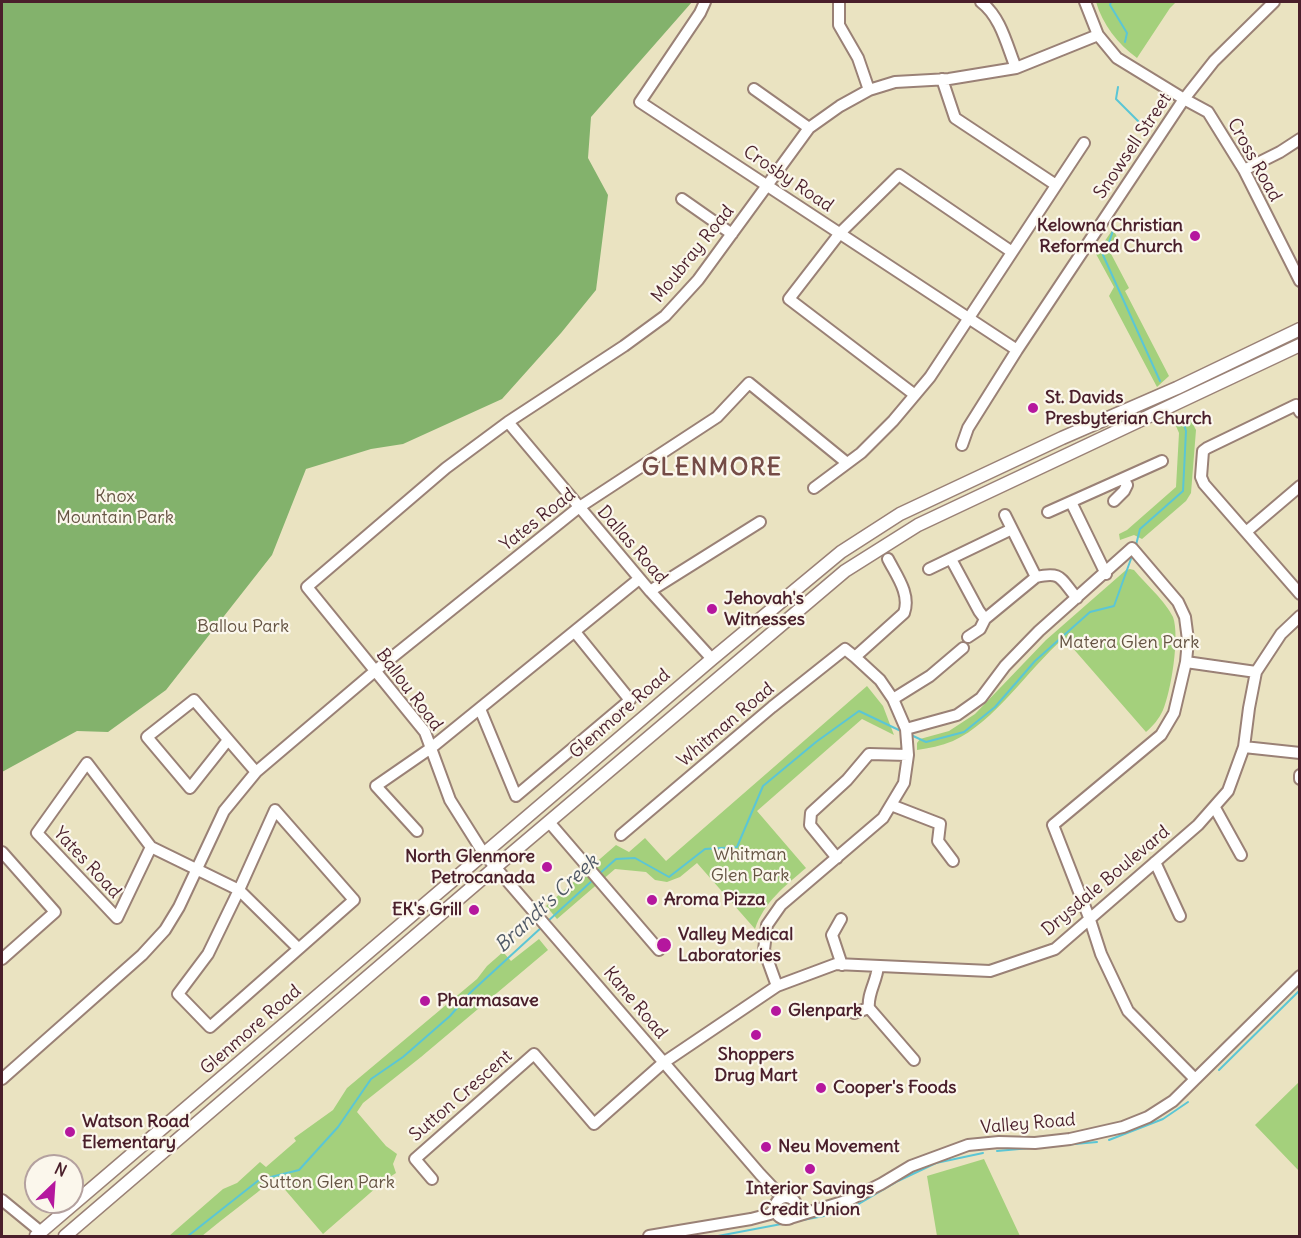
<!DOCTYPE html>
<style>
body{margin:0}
#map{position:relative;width:1301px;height:1238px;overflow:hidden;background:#eae3c1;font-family:Delius,sans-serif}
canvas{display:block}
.frame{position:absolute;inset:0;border:3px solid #4a1f2b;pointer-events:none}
.north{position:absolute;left:24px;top:1154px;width:60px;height:60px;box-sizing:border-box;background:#fbf7ec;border:2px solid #b4a19f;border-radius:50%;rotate:25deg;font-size:16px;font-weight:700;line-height:24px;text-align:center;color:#4a1f2b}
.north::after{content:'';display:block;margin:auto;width:21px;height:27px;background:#b5179e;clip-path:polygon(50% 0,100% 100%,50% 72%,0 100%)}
</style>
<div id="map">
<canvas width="1301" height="1238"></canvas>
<div class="frame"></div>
<div class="north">N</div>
</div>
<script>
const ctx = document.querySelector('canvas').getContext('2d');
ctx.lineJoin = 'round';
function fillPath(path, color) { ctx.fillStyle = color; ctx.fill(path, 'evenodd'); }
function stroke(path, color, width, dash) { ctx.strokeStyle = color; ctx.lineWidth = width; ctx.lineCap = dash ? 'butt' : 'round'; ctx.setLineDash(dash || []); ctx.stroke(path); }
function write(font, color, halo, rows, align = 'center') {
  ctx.font = font + ' Delius,sans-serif'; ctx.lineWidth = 4.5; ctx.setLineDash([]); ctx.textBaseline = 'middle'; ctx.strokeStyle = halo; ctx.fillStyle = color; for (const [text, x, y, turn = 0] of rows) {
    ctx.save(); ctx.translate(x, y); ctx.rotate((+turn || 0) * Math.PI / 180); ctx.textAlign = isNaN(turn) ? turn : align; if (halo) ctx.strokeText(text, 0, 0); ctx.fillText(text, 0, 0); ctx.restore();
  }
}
const green = new Path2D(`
 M 1096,2 L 1176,2 L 1170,8 L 1137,58 C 1117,43 1103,25 1096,2 Z
 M 1113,229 L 1117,237 L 1109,250 L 1129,288 L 1125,291 L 1169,376 L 1157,387 L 1109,296 L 1114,287 L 1096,254 Z
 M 1187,413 L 1196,430 L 1191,493 L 1186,501 L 1142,539 L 1134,535 L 1120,540 L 1119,534 L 1127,530 L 1176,487 L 1179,433 L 1173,419 Z
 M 1130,569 L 1134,570 C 1145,583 1166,602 1173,617 C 1180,636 1171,692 1163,710 C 1159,719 1153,726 1146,732 L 1064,638 C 1028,669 995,722 953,741 C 941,746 929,748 917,750 L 917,743 L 920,739 L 949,731 L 975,714 L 1046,640 L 1126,570 Z
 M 867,686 L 883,706 L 894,735 L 862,719 L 757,811 L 806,868 C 785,886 764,902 755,929 L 697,863 L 680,877 L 667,882 L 655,880 L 646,872 L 615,869 L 557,919 L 546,906 L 616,845 L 629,852 L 645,838 L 666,861 Z
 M 539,939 L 548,950 L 421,1057 L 363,1103 L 357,1112 L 386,1146 L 397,1154 L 393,1164 L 396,1173 L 385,1180 L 323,1234 L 275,1178 C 251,1198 226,1216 202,1236 L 169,1236 L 223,1189 L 237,1183 L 260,1162 L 266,1167 L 296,1141 L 294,1138 L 333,1110 L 347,1088 L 477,979 L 487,966 L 503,952 L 511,961 Z
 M 1299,1082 L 1299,1171 L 1255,1125 Z
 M 984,1159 L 1020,1236 L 937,1236 L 927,1176 Z`);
const forest = new Path2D(`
 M 2,2 L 692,2 L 591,117 L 588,158 L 608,195 L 596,290 L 561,333 L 502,399 L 403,444 L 371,449 L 306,469 L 272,555 L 166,690 L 108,732 L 77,731 L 2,772 Z`);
const stream = new Path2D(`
 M 1111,2 L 1110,5 L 1127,33 L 1125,42
 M 1118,87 L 1116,99 L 1149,132
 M 1107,248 L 1114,228
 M 1103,255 L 1160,381
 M 1136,545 L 1140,529 L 1183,491 L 1186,431 L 1182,418
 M 911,735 L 926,742 L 964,732 L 995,707 L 1035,661 L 1090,612 L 1114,606 L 1132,556
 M 598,875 L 616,859 L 635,858 L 669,877 L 705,849 L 737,847 L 763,786 L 816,742 L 859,711 L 903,732
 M 547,922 L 594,879
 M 1219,1070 L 1300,990
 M 1109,1140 L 1163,1119 L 1188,1102
 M 997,1151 L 1097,1142
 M 188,1236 L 259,1180 L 299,1170 L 338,1127 L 371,1079 L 403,1057 L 450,1016 L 471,992 L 543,926
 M 718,1236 L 845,1212 L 898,1181 L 936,1163 L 983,1153`);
const minor = new Path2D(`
 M 705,2 L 700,13 L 640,102 L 1017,350
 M 839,2 L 839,25 L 858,58 L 869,90
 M 981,2 C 1001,17 1007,46 1016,68
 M 1085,2 L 1098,35 L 1117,58 L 1184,99 L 1208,112 L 1244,170 L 1300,281
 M 942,79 L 955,118 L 1056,185
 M 754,89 L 809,128
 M 1244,170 L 1280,152 L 1300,139
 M 682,199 L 732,234
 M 915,395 L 789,299 L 840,233 L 899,175 L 1012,252
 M 1300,412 L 1296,405 L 1207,448 L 1203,451 L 1201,477 L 1204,484 L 1300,594
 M 508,422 L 650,591 L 712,659
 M 962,445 L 968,428 L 1017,350 L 1184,99 L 1214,61 L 1274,2
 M 814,488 L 861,453 L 893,421 L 930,377 L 1084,143
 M 1114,501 L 1124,491 L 1127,485 L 1123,479
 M 1071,502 L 1106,574
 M 1048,512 L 1162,461
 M 1246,532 L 1300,486
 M 951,559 L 979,611 L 985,619 L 980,629 L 968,637
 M 929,569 L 1012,529
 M 1036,577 C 1063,571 1060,579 1077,598
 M 650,591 L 760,522
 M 985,619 L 1036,577 L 1005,515
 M 855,657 L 904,613 C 911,594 896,575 888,559
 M 1186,662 L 1256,672
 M 893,699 L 930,676 L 963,648
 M 480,709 L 516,796 L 630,700 L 575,632
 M 906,729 L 957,715 L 981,698 L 1005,666 L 1039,631 L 1132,548 L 1178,602 L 1185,617 L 1188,640 L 1186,662 L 1174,713 L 1161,735 L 1053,825 L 1090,920 L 1101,954 L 1128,1011 L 1195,1079
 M 228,740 L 190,788 L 147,737 L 194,700 L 256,772
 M 1244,747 L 1300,753
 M 1300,775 L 1300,779
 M 891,805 L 940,824 L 938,841 L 953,861
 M 1215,808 L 1241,855
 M 275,810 L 354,900 L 210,1027 L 178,994 L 208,954 L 239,890 Z
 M 549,822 L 659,950
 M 417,831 L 376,786 L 431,748 L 639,579
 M 621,835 L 772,707 L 845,649 L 855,657 L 880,680 L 893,699 L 906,729 L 908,755 L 904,783 L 883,818 L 781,905 L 767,925 L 764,950 L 777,986
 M 151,847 L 117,918 L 37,833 L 87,763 L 151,847 L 239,890 L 298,948
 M 2,852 L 55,912 L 2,959
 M 837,858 L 810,825 L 811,813 L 847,780 L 869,754 L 908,755
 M 1155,862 L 1180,916
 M 841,919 L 832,935 L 842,965
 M 878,966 C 877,981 867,994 869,1008 L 914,1060
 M 854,1013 L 869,1008
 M 2,1079 L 142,955 L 165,930 L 179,907 L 224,811 L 256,772 L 375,671 L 578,508 L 717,417 L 749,383 L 847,463
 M 432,1179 L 415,1159 L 534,1054 L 594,1124 L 663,1063 L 777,986 L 836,964 L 990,971 L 1055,949 L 1198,825 L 1228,791 L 1244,747 L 1249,708 L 1256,672 L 1281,634 L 1300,616
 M 787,1197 L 777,1192 L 760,1174 L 484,854 L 450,800 L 425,732 L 307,587 L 446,468 L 508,422 L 624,346 L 665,316 L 698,280 L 809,128 L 840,106 L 869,90 L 895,82 L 949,79 L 1016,68 L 1098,35
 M775 1208a11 11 0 1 1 22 0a11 11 0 1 1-22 0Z
 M 2,1200 L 41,1232
 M 790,1218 L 849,1200 L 881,1184 L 911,1166 L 968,1145 L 999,1142 L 1035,1143 L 1070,1139 L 1123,1127 L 1148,1117 L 1173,1101 L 1300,976
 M 649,1236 L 751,1219 L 770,1214 L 775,1208`);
const major = new Path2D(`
 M 36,1236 L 712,659 L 841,552 L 900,514 L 1062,438 L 1177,388 L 1300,329
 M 65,1236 L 505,859 L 845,571 L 918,525 L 1300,345`);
const markers = [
 [1195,236,6,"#b5179e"],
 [1033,408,6,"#b5179e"],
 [712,609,6,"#b5179e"],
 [547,867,6,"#b5179e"],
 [652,900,6,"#b5179e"],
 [474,910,6,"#b5179e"],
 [664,945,8,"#b5179e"],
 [425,1001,6,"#b5179e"],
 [776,1011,6,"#b5179e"],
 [756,1035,6,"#b5179e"],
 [821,1088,6,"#b5179e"],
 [70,1132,6,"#b5179e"],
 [766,1147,6,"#b5179e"],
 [810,1169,6,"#b5179e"]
];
const streetNames = [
 ["Snowsell Street",1133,146,-56],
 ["Cross Road",1254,160,61],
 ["Crosby Road",788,179,34],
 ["Moubray Road",693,254,-51],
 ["Yates Road",538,520,-38],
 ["Dallas Road",632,545,49],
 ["Ballou Road",409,690,53],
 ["Glenmore Road",620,714,-41],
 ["Whitman Road",726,725,-40],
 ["Yates Road",87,863,47],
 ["Drysdale Boulevard",1106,881,-40],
 ["Kane Road",635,1003,50],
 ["Glenmore Road",251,1030,-41],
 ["Sutton Crescent",461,1096,-41],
 ["Valley Road",1028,1124,-5]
];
const poiNames = [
 ["Kelowna Christian",1183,226,"right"],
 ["Reformed Church",1183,247,"right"],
 ["St. Davids",1045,398],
 ["Presbyterian Church",1045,419],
 ["Jehovah's",724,599],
 ["Witnesses",724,620],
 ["North Glenmore",535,857,"right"],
 ["Petrocanada",535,878,"right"],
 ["Aroma Pizza",664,900],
 ["EK's Grill",462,910,"right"],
 ["Valley Medical",678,935],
 ["Laboratories",678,956],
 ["Pharmasave",437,1001],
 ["Glenpark",788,1011],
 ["Shoppers",756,1055,"center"],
 ["Drug Mart",756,1076,"center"],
 ["Cooper's Foods",833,1088],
 ["Watson Road",82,1122],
 ["Elementary",82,1143],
 ["Neu Movement",778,1147],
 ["Interior Savings",810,1189,"center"],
 ["Credit Union",810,1210,"center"]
];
const parkNames = [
 ["Knox",115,497],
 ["Mountain Park",115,518],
 ["Ballou Park",243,627],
 ["Matera Glen Park",1129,643],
 ["Whitman",750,855],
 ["Glen Park",750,876],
 ["Sutton Glen Park",327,1183]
];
const waterNames = [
 ["Brandt's Creek",547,904,-43]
];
const districtNames = [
 ["GLENMORE",712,468]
];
fillPath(green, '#a4d07c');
fillPath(forest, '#83b26c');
stroke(stream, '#5bc6d5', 2);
stroke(minor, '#9a8176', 14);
stroke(major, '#9a8176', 15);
stroke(minor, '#fff', 10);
stroke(major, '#fff', 12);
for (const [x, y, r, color] of markers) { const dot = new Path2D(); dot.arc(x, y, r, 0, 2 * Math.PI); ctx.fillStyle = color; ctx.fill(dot); stroke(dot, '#fbf7ec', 2); }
write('18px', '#4a1f2b', '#fbf7ec', streetNames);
write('bold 18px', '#4a1f2b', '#fbf7ec', poiNames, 'left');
write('18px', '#655443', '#fbf7ec', parkNames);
write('italic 20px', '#505966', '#fbf7ec', waterNames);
ctx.letterSpacing = '1.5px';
write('bold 24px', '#754c47', '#fbf7ec', districtNames);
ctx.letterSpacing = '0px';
</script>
